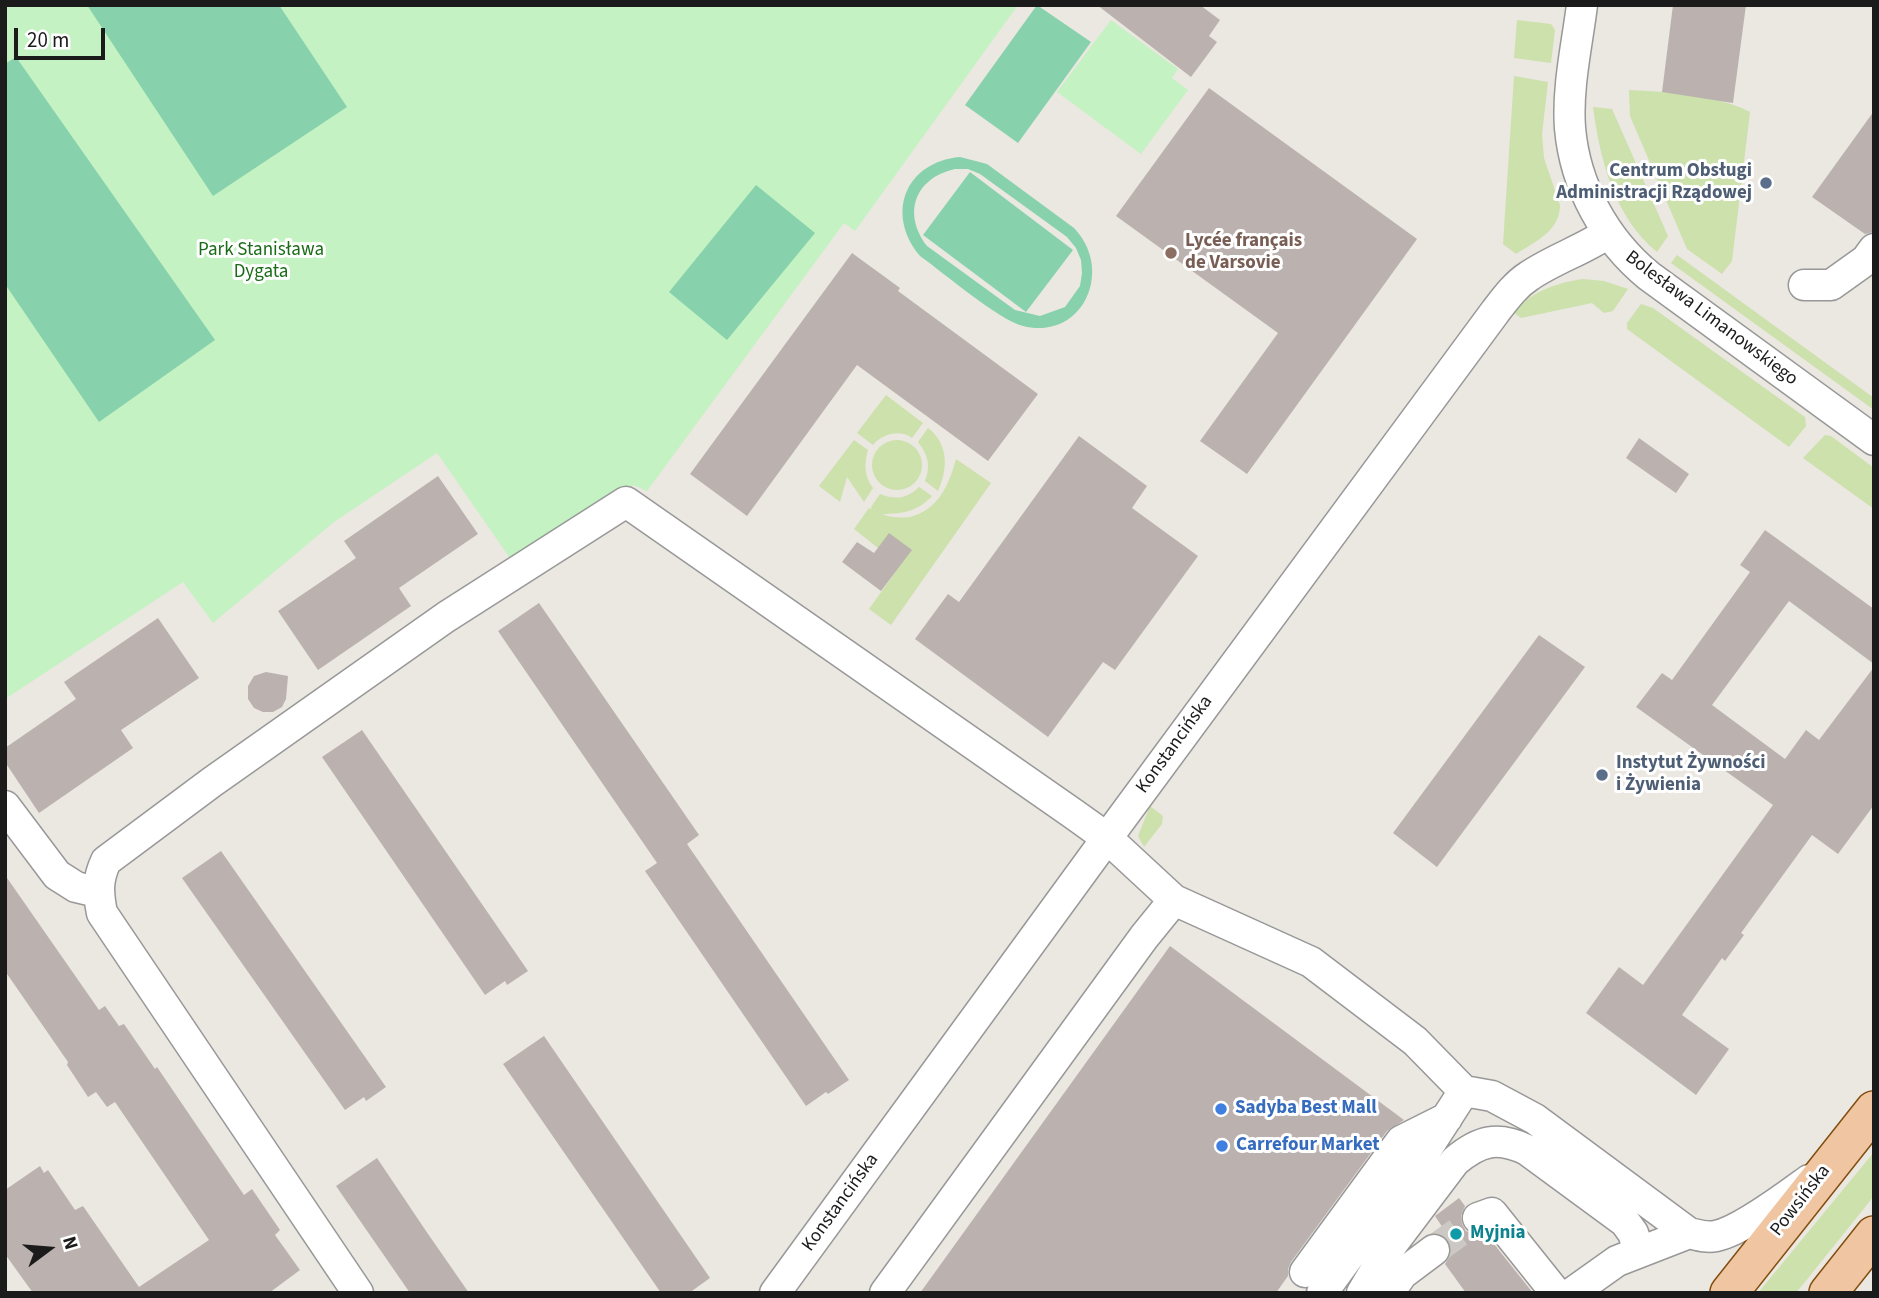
<!DOCTYPE html>
<meta charset="utf-8">
<style>
body{margin:0}
#map{position:relative;width:1879px;height:1298px;overflow:hidden;background:#ebe7e1;font-family:"Source Sans 3",sans-serif}
canvas{display:block}
.frame{position:absolute;inset:0;border:7px solid #1b1b1b;pointer-events:none}
.north{position:absolute;left:14px;top:1214px;width:70px;height:70px;-webkit-text-stroke:5px #fff;paint-order:stroke;rotate:74deg;font-size:19px;font-weight:700;line-height:28px;text-align:center;color:#1b1b1b}
.north::after{content:'';display:block;margin:auto;width:24px;height:32px;background:#1b1b1b;clip-path:polygon(50% 0,100% 100%,50% 72%,0 100%)}
.scale{position:absolute;left:14px;top:28px;width:91px;height:32px;box-sizing:border-box;border:4px solid #1b1b1b;border-top:0;padding-left:9px;font-size:21px;line-height:24px;white-space:nowrap;color:#1b1b1b;-webkit-text-stroke:5px #fff;paint-order:stroke}
</style>
<div id="map">
<canvas width="1879" height="1298"></canvas>
<div class="frame"></div>
<div class="north">N</div>
<div class="scale">20 m</div>
</div>
<script>
const ctx = document.querySelector('canvas').getContext('2d');
ctx.lineJoin = 'round';
function fillPath(path, color) { ctx.fillStyle = color; ctx.fill(path, 'evenodd'); }
function stroke(path, color, width, dash) { ctx.strokeStyle = color; ctx.lineWidth = width; ctx.lineCap = dash ? 'butt' : 'round'; ctx.setLineDash(dash || []); ctx.stroke(path); }
function write(font, color, halo, rows, align = 'center') {
  ctx.font = font + ' "Source Sans 3",sans-serif'; ctx.lineWidth = 6; ctx.setLineDash([]); ctx.textBaseline = 'middle'; ctx.strokeStyle = halo; ctx.fillStyle = color; for (const [text, x, y, turn = 0] of rows) {
    ctx.save(); ctx.translate(x, y); ctx.rotate((+turn || 0) * Math.PI / 180); ctx.textAlign = isNaN(turn) ? turn : align; if (halo) ctx.strokeText(text, 0, 0); ctx.fillText(text, 0, 0); ctx.restore();
  }
}
const grass = new Path2D(`
 M 1517,20 L 1551,24 L 1555,30 L 1551,63 L 1514,58 Z
 M 1514,76 L 1548,82 L 1542,134 L 1544,158 L 1560,205 C 1560,231 1536,241 1516,254 L 1503,244 Z
 M 1629,90 C 1668,92 1715,94 1750,112 L 1732,261 L 1722,274 L 1687,249 L 1630,116 Z
 M 1593,107 L 1612,109 L 1668,236 L 1657,252 C 1614,217 1600,159 1593,107 Z
 M 1677,255 L 1874,398 L 1874,410 L 1671,263 Z
 M 1583,279 L 1604,281 L 1628,289 L 1613,311 L 1604,313 L 1592,303 L 1521,318 L 1513,312 C 1532,292 1555,283 1583,279 Z
 M 1641,304 L 1653,308 L 1805,417 L 1806,426 L 1789,447 L 1627,329 L 1627,323 Z
 M 886,395 L 923,423 L 912,438 C 900,429 882,434 873,445 L 857,433 Z
 M 928,428 C 949,444 948,469 938,491 L 925,481 C 931,465 928,455 918,442 Z
 M 1825,435 L 1831,436 L 1874,468 L 1874,509 L 1803,458 Z
 M 854,440 L 868,450 C 864,464 864,476 873,488 L 864,502 L 847,477 L 840,502 L 819,486 Z
 M872 465a25 25 0 1 1 50 0a25 25 0 1 1-50 0Z
 M 956,459 L 991,483 L 891,625 L 869,609 L 911,550 L 878,548 L 854,529 L 869,508 L 872,509 L 871,507 L 880,494 C 895,500 907,499 919,487 L 932,496 C 918,511 903,514 883,514 C 890,518 901,518 910,517 C 938,510 949,485 956,459 Z
 M 1150,806 L 1163,816 L 1162,824 L 1144,847 L 1138,836 Z
 M 1874,1152 L 1874,1196 L 1796,1293 L 1758,1293 Z`);
const park = new Path2D(`
 M 5,5 L 1018,5 L 855,231 L 844,223 L 647,491 L 634,485 L 512,561 L 437,453 L 334,522 L 213,623 L 183,582 L 5,699 Z
 M 1111,20 L 1178,69 L 1172,78 L 1188,90 L 1141,154 L 1057,92 Z`);
const pitch = new Path2D(`
 M 87,5 L 279,5 L 347,107 L 213,196 Z
 M 1037,5 L 1091,42 L 1018,143 L 965,105 Z
 M 16,57 L 215,340 L 99,422 L 5,284 L 5,64 Z
 M 960,157 L 987,164 L 1074,228 C 1115,271 1082,341 1023,326 C 997,319 944,273 920,256 C 885,214 905,162 960,157 ZM 955,169 L 968,169 L 980,174 L 1067,237 L 1076,248 L 1081,260 L 1082,273 L 1080,286 L 1065,307 L 1040,316 L 1015,310 L 927,246 C 902,213 915,178 955,169 Z
 M 970,172 L 1073,250 L 1026,312 L 923,235 Z
 M 756,185 L 815,233 L 727,340 L 669,292 Z`);
const building = new Path2D(`
 M 1097,5 L 1200,5 L 1220,20 L 1209,36 L 1217,42 L 1191,77 Z
 M 1673,5 L 1746,5 L 1733,103 L 1662,92 Z
 M 1209,88 L 1417,239 L 1247,474 L 1200,441 L 1278,333 L 1116,216 Z
 M 1874,111 L 1874,232 L 1865,234 L 1812,197 Z
 M 852,253 L 900,288 L 898,291 L 1038,394 L 988,461 L 857,365 L 747,516 L 690,474 Z
 M 1079,436 L 1147,486 L 1132,508 L 1198,556 L 1115,670 L 1103,662 L 1048,737 L 915,639 L 948,594 L 959,602 Z
 M 1639,438 L 1689,474 L 1676,493 L 1626,458 Z
 M 438,476 L 478,534 L 399,588 L 411,606 L 318,670 L 278,611 L 356,558 L 344,541 Z
 M 1765,530 L 1874,609 L 1874,664 L 1789,601 L 1712,705 L 1785,759 L 1806,730 L 1819,740 L 1874,667 L 1874,805 L 1838,854 L 1812,835 L 1741,933 L 1744,935 L 1725,961 L 1722,958 L 1682,1015 L 1729,1049 L 1696,1095 L 1586,1013 L 1619,967 L 1643,985 L 1773,805 L 1636,707 L 1662,673 L 1672,680 L 1750,572 L 1740,565 Z
 M 889,533 L 912,550 L 881,591 L 842,562 L 857,542 L 874,553 Z
 M 539,603 L 699,835 L 687,844 L 849,1080 L 828,1094 L 826,1092 L 806,1106 L 645,871 L 657,863 L 498,631 Z
 M 158,618 L 199,678 L 121,730 L 133,748 L 39,813 L 5,762 L 5,748 L 76,699 L 64,682 Z
 M 1539,635 L 1585,667 L 1437,867 L 1393,833 Z
 M 266,672 L 288,676 L 286,699 L 282,707 L 273,712 L 263,712 L 254,708 L 248,699 L 248,686 L 254,676 Z
 M 362,730 L 528,971 L 507,985 L 505,981 L 485,995 L 322,757 Z
 M 221,851 L 386,1087 L 366,1101 L 364,1097 L 345,1110 L 182,878 Z
 M 5,875 L 99,1010 L 105,1006 L 119,1026 L 124,1024 L 155,1069 L 157,1067 L 244,1195 L 252,1189 L 280,1230 L 275,1235 L 300,1270 L 269,1293 L 33,1293 L 5,1254 L 5,1190 L 40,1166 L 44,1173 L 48,1170 L 75,1210 L 83,1206 L 139,1287 L 209,1240 L 115,1102 L 107,1107 L 96,1092 L 88,1097 L 67,1065 L 68,1062 L 5,971 Z
 M 1170,946 L 1404,1120 L 1387,1131 L 1291,1262 L 1288,1269 L 1288,1276 L 1276,1293 L 920,1293 Z
 M 544,1036 L 710,1278 L 689,1293 L 661,1293 L 503,1064 Z
 M 377,1158 L 426,1231 L 469,1293 L 410,1293 L 336,1186 Z
 M 1459,1198 L 1465,1206 L 1461,1216 L 1462,1224 L 1466,1231 L 1476,1235 L 1486,1234 L 1533,1293 L 1466,1293 L 1445,1264 L 1450,1256 L 1451,1247 L 1448,1240 L 1441,1234 L 1436,1233 L 1443,1228 L 1435,1216 Z`);
const minorTunnel = new Path2D(`
 M 1434,1250 L 1478,1218`);
const minor = new Path2D(`
 M 1582,5 C 1577,45 1567,88 1570,128 C 1575,186 1605,240 1649,276 L 1874,440
 M 1804,285 L 1831,285 L 1866,260 L 1874,249
 M 5,806 L 57,875 L 76,887 L 97,892
 M 1478,1218 L 1492,1213 L 1556,1293
 M 1305,1272 L 1401,1141 L 1447,1118
 M 358,1293 L 102,913 C 98,893 97,880 106,861 L 212,782 L 446,617 L 626,502 L 1075,815 L 1107,838 L 1174,900 L 1311,962 L 1415,1041 L 1464,1091 L 1492,1096 L 1535,1119 L 1689,1233 C 1698,1235 1706,1238 1716,1236 C 1741,1231 1787,1196 1809,1180
 M 775,1293 L 1107,838 L 1495,312 C 1505,299 1515,285 1529,276 C 1554,259 1583,250 1608,233
 M 885,1293 L 1144,937 L 1174,900
 M 1322,1293 L 1422,1156 L 1464,1091
 M 1362,1293 L 1387,1251 L 1455,1161 C 1480,1140 1498,1136 1527,1150 L 1625,1222 L 1633,1233 L 1639,1251
 M 1389,1293 L 1402,1274 L 1434,1250
 M 1572,1293 L 1617,1261 L 1689,1233`);
const major = new Path2D(`
 M 1729,1293 L 1874,1110
 M 1828,1293 L 1874,1235`);
const markers = [
 [1766,183,7,"#5c6f8a"],
 [1171,253,7,"#8d6e63"],
 [1602,775,7,"#5c6f8a"],
 [1221,1109,7,"#3f7fe0"],
 [1222,1146,7,"#3f7fe0"],
 [1456,1234,7,"#0f9aa8"]
];
const serviceNames = [
 ["Centrum Obsługi",1752,172],
 ["Administracji Rządowej",1752,194],
 ["Instytut Żywności",1616,764,"left"],
 ["i Żywienia",1616,786,"left"]
];
const educationNames = [
 ["Lycée français",1185,242],
 ["de Varsovie",1185,264]
];
const parkNames = [
 ["Park Stanisława",261,251],
 ["Dygata",261,273]
];
const streetNames = [
 ["Bolesława Limanowskiego",1711,319,37],
 ["Konstancińska",1175,745,-54],
 ["Powsińska",1801,1201,-52],
 ["Konstancińska",841,1203,-54]
];
const shopNames = [
 ["Sadyba Best Mall",1235,1109],
 ["Carrefour Market",1236,1146]
];
const cultureNames = [
 ["Myjnia",1470,1234]
];
fillPath(grass, '#cce1ac');
fillPath(park, '#c4f2c2');
fillPath(pitch, '#87d2ac');
fillPath(building, '#bbb2af');
stroke(minorTunnel, '#ccc8c3', 30, [30, 15]);
stroke(minor, '#989898', 33);
stroke(major, '#814e10', 40);
stroke(minor, '#fff', 30);
stroke(major, '#f0c5a1', 37);
for (const [x, y, r, color] of markers) { const dot = new Path2D(); dot.arc(x, y, r, 0, 2 * Math.PI); ctx.fillStyle = color; ctx.fill(dot); stroke(dot, '#fff', 2.5); }
write('bold 19px', '#4e5e75', '#fff', serviceNames, 'right');
write('bold 19px', '#785e54', '#fff', educationNames, 'left');
write('19px', '#1a6b17', '#fff', parkNames);
write('19px', '#1b1b1b', '#fff', streetNames);
write('bold 19px', '#366cbe', '#fff', shopNames, 'left');
write('bold 19px', '#0d838f', '#fff', cultureNames, 'left');
</script>
